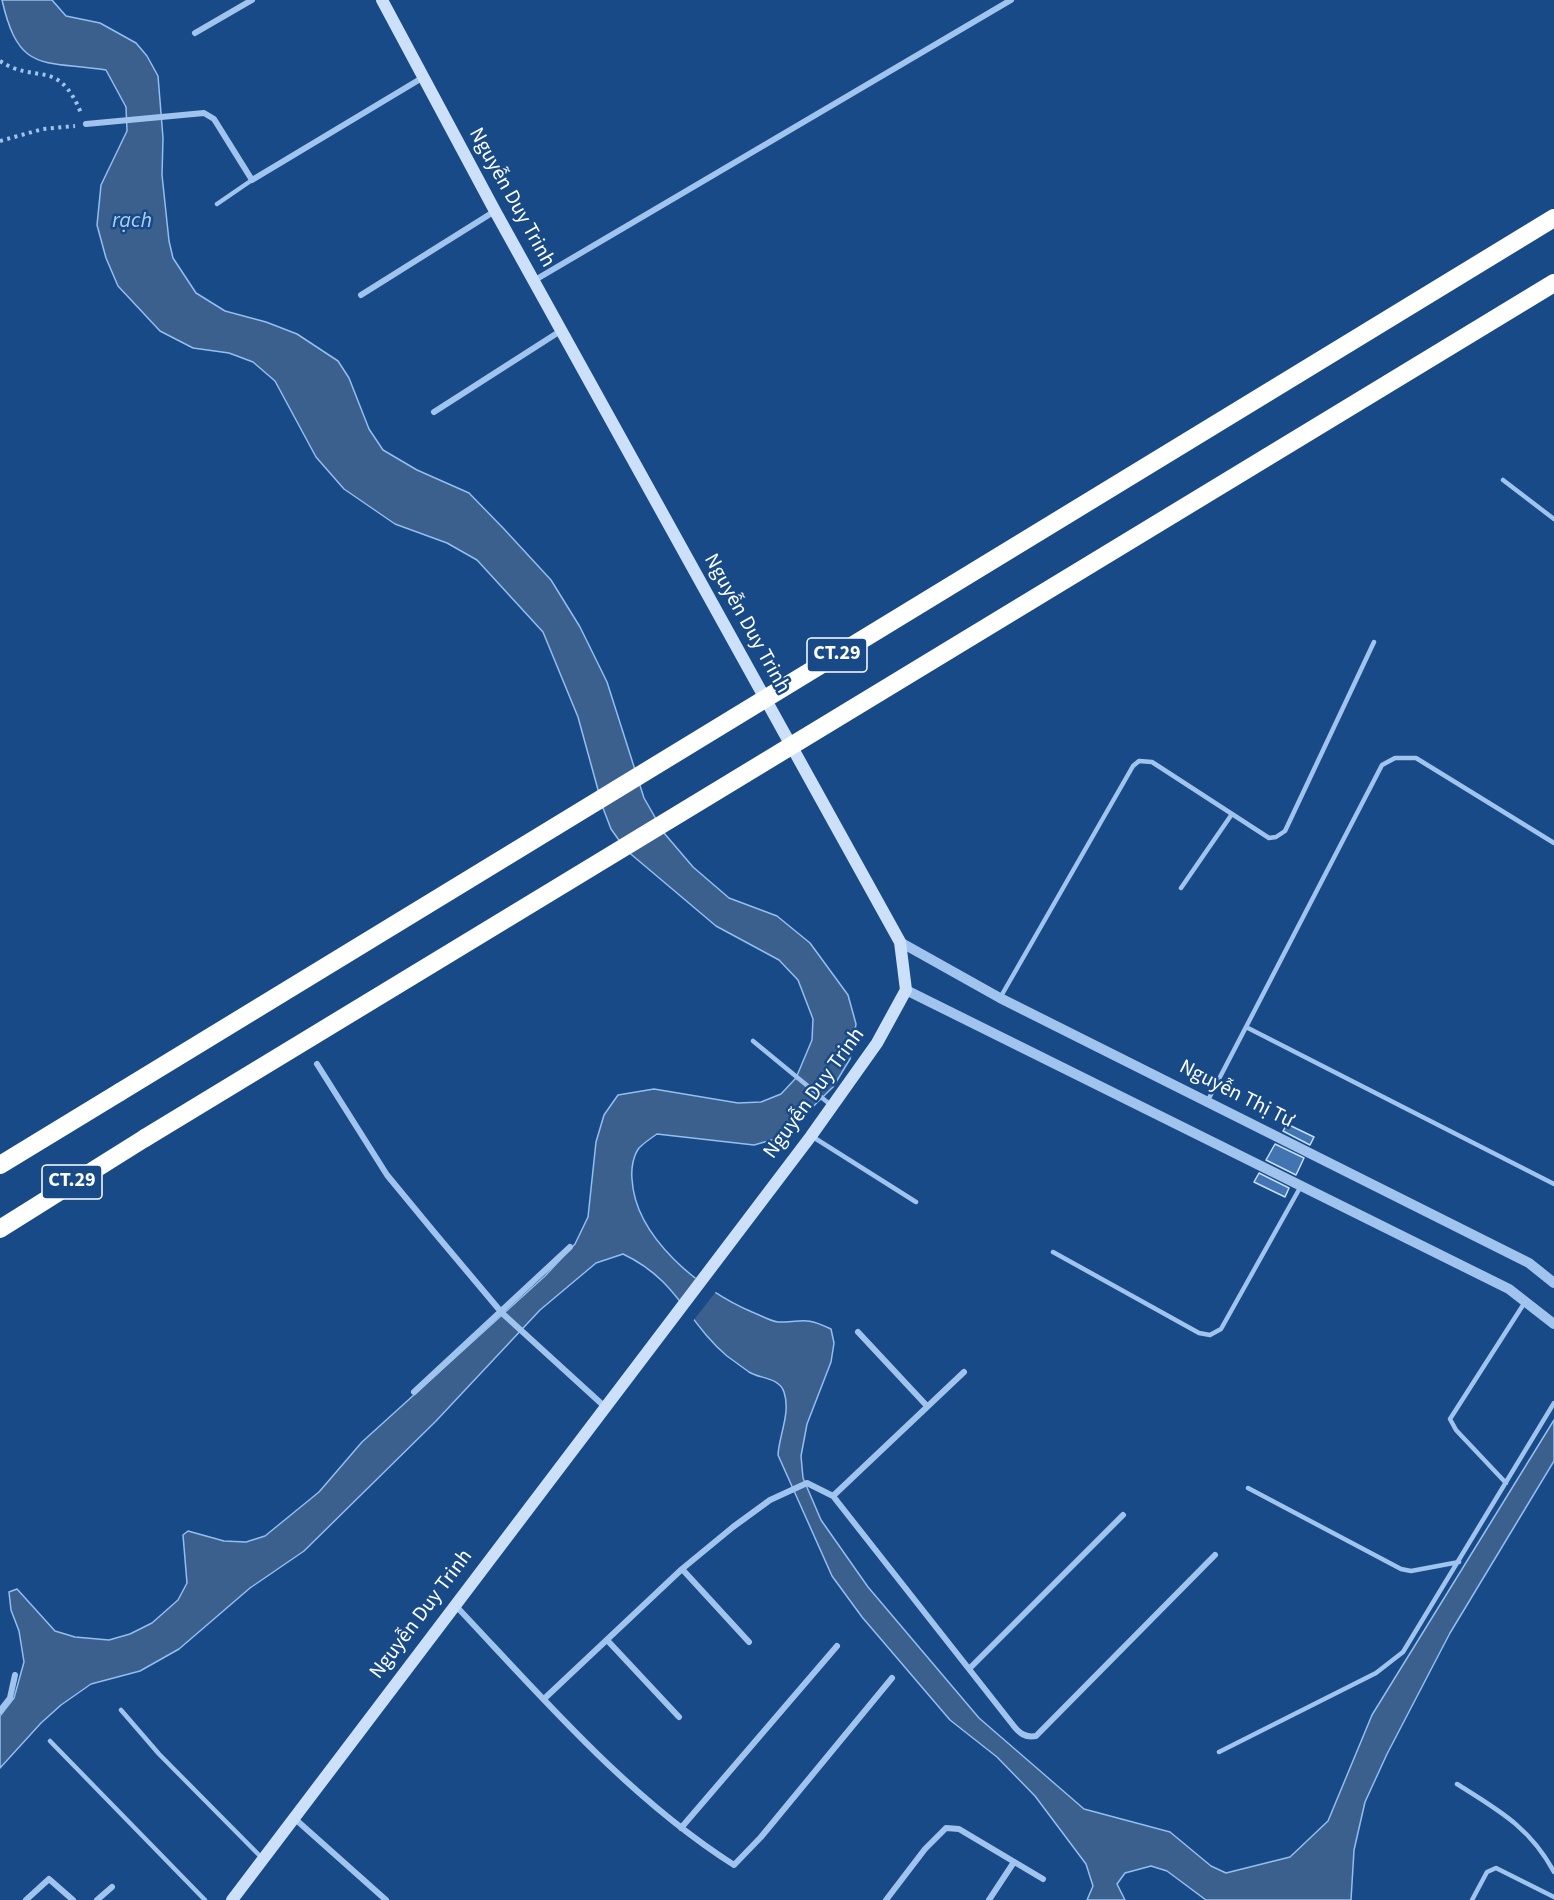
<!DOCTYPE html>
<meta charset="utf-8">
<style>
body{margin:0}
canvas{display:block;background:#184a87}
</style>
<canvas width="1554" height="1900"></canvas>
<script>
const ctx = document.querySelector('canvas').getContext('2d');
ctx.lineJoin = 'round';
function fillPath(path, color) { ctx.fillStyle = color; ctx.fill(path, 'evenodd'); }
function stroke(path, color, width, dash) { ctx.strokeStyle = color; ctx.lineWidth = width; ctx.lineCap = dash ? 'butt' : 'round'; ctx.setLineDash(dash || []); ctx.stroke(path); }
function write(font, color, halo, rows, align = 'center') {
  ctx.font = font + ' "Source Sans 3",sans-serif'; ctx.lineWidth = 5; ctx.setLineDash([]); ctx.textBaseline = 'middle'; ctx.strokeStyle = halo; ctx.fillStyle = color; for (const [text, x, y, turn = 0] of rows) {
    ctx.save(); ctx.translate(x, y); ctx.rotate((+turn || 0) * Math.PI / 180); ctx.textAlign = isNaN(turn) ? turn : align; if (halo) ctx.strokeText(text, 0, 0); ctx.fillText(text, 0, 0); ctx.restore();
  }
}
const water = new Path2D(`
 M 2,0 L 52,0 L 66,16 L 100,23 L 136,43 L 147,56 L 158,76 L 163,138 L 162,175 L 169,241 L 173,258 L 196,293 L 225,311 L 266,322 L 297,334 L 338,361 L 349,378 L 369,429 L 383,450 L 417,470 L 469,493 L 504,529 L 551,580 L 580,627 L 607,682 L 644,798 L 664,833 L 693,867 L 729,898 L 777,916 L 810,943 L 848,995 L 856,1024 L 850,1059 L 833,1087 L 782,1137 L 754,1145 L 657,1134 C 651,1138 644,1143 639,1148 C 633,1156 631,1169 632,1179 C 635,1238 702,1291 752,1312 C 760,1315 770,1321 778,1322 C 804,1322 804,1316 831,1329 L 834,1343 L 831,1362 L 807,1424 L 801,1456 L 803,1478 L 821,1520 L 868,1587 L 979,1718 L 1084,1809 L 1170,1832 L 1211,1866 L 1226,1873 L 1290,1857 L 1328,1821 L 1372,1715 L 1554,1420 L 1554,1461 L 1450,1633 L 1387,1754 L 1365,1802 L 1354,1850 L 1351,1900 L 1206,1900 L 1167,1871 L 1151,1866 L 1125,1873 L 1117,1884 L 1125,1900 L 1087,1900 L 1093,1886 L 1086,1864 L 1035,1796 L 997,1757 L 950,1720 L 862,1617 L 832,1576 L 778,1455 C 779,1435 791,1413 784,1392 C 779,1377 760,1379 749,1372 C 742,1367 734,1361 727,1356 C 686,1321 678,1280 623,1254 L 596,1263 L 540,1310 L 436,1421 L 304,1551 L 250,1588 L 179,1649 L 140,1671 L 91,1684 L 61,1705 L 41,1723 L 0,1768 L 0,1716 L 14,1698 L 24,1662 L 19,1631 L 11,1610 L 9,1592 L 17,1589 L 55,1631 L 75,1637 L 109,1640 L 130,1634 L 152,1623 L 178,1600 L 187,1583 L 183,1535 L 188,1531 L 224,1541 L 246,1542 L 265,1536 L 319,1492 L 362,1442 L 545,1276 L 575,1244 L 588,1217 L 596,1142 L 604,1115 L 618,1095 L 654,1089 L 738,1103 L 761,1102 L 781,1094 L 796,1078 L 812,1040 L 813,1019 L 798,980 L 779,960 L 716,926 L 626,850 L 611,829 L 603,808 L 578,717 L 543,632 L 477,560 L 447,543 L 395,524 L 344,489 L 316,457 L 275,381 L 253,362 L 229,353 L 193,348 L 160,331 L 118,286 L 106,258 L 97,225 L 101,185 L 127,131 L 126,107 L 106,70 C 42,60 19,74 2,0 Z`);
const pier = new Path2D(`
 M 698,1275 L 718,1289 L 693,1321 L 678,1302 Z`);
const building = new Path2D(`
 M 1287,1124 L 1314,1137 L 1310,1145 L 1283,1131 Z
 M 1275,1144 L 1304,1158 L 1296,1175 L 1266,1160 Z
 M 1259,1173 L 1289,1188 L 1285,1197 L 1254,1182 Z`);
const path = new Path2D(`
 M 0,61 C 36,85 58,57 81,113
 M 0,141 L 43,129 L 75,126`);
const service = new Path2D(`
 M 217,204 L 252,180
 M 1503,480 L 1554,519
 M 1554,843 L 1416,758 L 1395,758 L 1382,765 L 1246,1027 L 1554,1184
 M 1181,888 L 1232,814
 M 1000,998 L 1133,766 L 1139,761 L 1152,762 L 1269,838 L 1276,837 L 1285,831 L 1374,642
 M 753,1041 L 832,1106
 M 1207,1102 L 1246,1027
 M 813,1137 L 916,1202
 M 1053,1252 L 1199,1333 L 1210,1335 L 1221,1329 L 1301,1186
 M 1506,1483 L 1456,1430 L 1450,1419 L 1525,1302
 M 1248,1488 L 1401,1569 L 1411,1571 L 1459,1562
 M 121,1710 L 159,1754 L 261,1857
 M 50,1741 L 205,1900
 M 1219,1752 L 1376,1673 L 1403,1652 L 1554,1403
 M 1457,1784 C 1498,1810 1530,1827 1554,1872
 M 1472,1900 L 1487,1872 L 1496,1868 L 1554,1897`);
const minor = new Path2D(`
 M 195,33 L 252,0
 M 86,124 L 204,113 L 214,119 L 252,180 L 422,78
 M 535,280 L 1011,0
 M 361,295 L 495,211
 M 434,412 L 562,330
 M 317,1064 L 387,1175 L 434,1232 L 502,1313 L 604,1406
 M 858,1332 L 927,1406
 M 414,1392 L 570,1247
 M 833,1496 L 1013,1725 C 1019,1733 1025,1738 1036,1736 L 1215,1555
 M 682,1569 L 749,1642
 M 455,1605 C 541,1696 627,1797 734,1865 L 761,1837 L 892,1678
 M 607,1640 L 679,1717
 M 969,1669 L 1123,1515
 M 545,1698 L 682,1569 L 733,1527 L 770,1500 L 807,1483 L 833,1496 L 964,1372
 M 0,1711 L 10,1698 L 15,1675
 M 294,1818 L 386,1900
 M 681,1828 L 837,1646
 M 26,1900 L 49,1879 L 73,1900
 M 97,1900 L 112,1887
 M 886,1900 L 925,1849 L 946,1828 L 959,1829 L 1043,1879
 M 989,1900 L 1014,1862`);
const tertiary = new Path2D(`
 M 900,942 L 1000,998 L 1529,1263 L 1554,1283
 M 906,990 L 1509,1289 L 1554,1324`);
const secondary = new Path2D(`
 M 232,1900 L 811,1136 L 877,1043 L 906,990 L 900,942 L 495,211 L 382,0`);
const motorway = new Path2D(`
 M 0,1165 L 120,1092
 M 0,1229 L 145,1138`);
const motorwayBridge = new Path2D(`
 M 120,1092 L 1554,218
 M 145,1138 L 1554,283`);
const shields = [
 [837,655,60],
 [72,1182,60]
];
const shieldNames = [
 ["CT.29",837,655],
 ["CT.29",72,1182]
];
const streetNames = [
 ["Nguyễn Duy Trinh",511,198,61],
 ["Nguyễn Duy Trinh",746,624,61],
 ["Nguyễn Duy Trinh",815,1094,-54],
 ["Nguyễn Thị Tư",1236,1095,27],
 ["Nguyễn Duy Trinh",422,1615,-53]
];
const waterNames = [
 ["rạch",132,222]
];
fillPath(water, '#3b608d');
stroke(water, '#92bff0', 1.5);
fillPath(pier, '#184a87');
fillPath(building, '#4174b1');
stroke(building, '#c5defa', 1.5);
stroke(path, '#a0c4ed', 4, [3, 4.5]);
stroke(service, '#a0c4ed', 4.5);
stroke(minor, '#a0c4ed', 6);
stroke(tertiary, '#a0c4ed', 10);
stroke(secondary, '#cce0f9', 12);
stroke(motorway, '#fff', 18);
stroke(motorwayBridge, '#fff', 18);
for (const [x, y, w] of shields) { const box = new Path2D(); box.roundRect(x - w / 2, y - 17, w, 34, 4.5); ctx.fillStyle = '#184a87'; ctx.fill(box); stroke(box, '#fff', 1.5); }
write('bold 20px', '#fff', null, shieldNames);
write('21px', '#fff', '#184a87', streetNames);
write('italic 22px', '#abcef5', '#184a87', waterNames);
</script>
